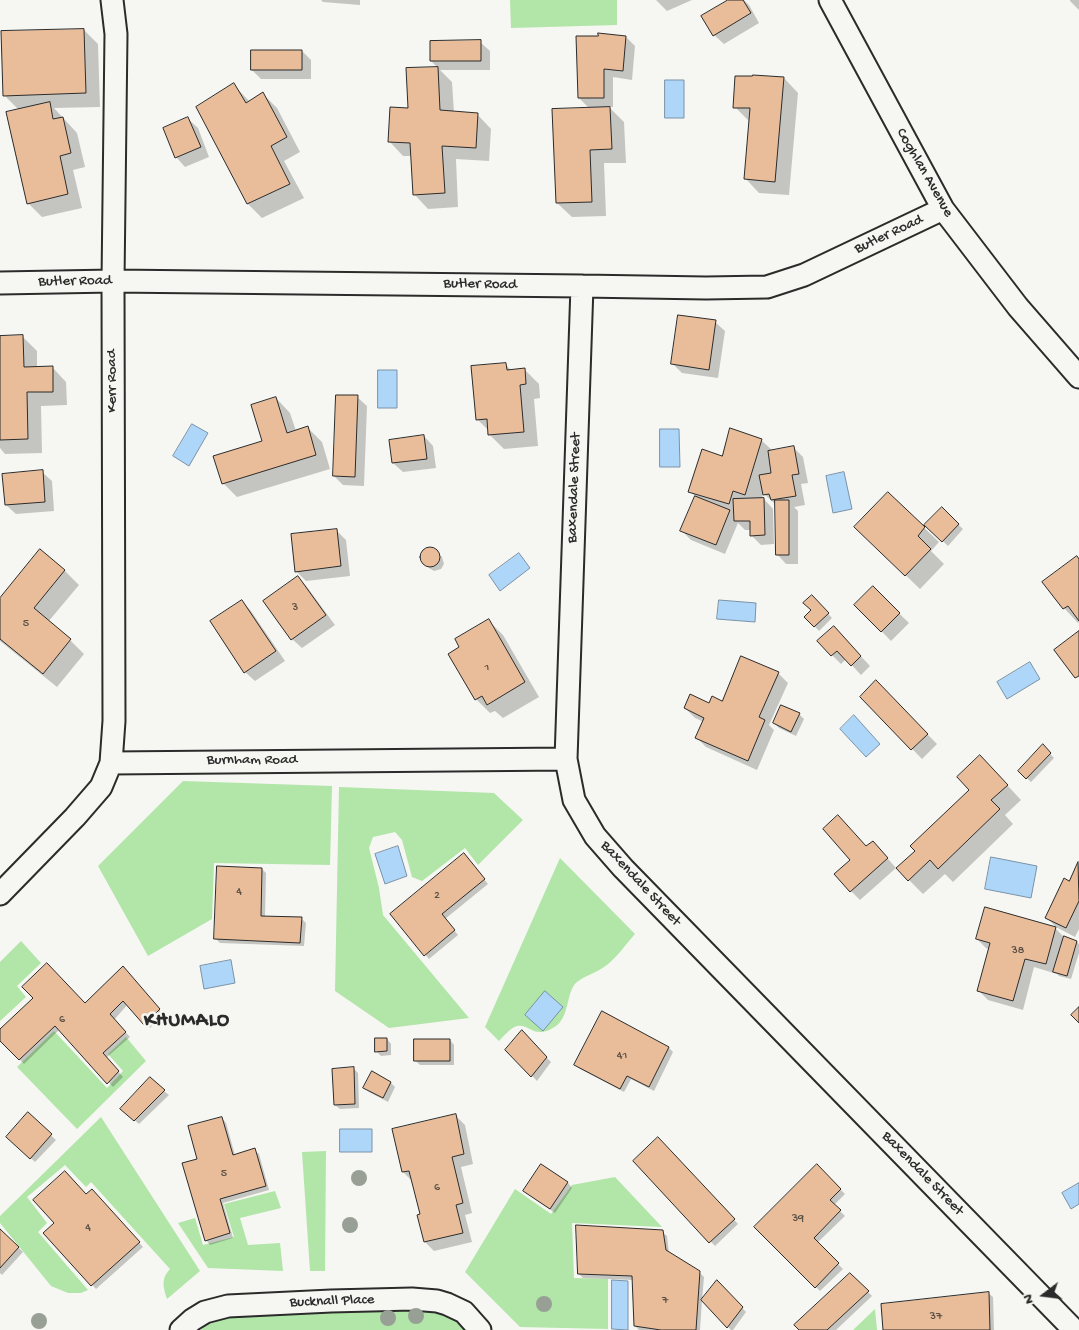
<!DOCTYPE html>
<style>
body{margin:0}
#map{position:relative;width:1079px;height:1330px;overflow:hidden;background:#f6f6f2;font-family:"Gochi Hand",sans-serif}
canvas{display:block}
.north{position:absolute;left:1019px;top:1270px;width:50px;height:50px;-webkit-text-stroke:4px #f6f6f2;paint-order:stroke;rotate:255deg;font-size:14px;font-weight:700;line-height:20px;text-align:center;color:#2b2b2b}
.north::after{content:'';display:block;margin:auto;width:18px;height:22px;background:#2b2b2b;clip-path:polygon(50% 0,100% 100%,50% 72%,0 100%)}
</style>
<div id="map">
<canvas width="1079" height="1330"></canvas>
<div class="north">N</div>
</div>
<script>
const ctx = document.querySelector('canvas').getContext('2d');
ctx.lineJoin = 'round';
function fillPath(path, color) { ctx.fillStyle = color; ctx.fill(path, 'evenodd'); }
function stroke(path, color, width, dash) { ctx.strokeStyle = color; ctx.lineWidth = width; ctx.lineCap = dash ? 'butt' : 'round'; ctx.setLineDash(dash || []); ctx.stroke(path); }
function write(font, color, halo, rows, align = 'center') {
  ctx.font = font + ' "Gochi Hand",sans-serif'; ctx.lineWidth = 5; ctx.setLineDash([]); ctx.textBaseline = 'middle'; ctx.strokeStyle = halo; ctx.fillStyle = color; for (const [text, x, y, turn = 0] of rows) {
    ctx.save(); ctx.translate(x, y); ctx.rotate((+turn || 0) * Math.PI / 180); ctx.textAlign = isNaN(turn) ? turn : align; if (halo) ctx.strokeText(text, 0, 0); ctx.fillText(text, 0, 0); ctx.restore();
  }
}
const green = new Path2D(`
 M 510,0 L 617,0 L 617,25 L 511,28 Z
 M 183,781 L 332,786 L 330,865 L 214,863 L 212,919 L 148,956 L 98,866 Z
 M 339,787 L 494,793 L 523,820 L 478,865 L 465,848 L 422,881 L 412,877 L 402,840 L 395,832 L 373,837 L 369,848 L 379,888 L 383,915 L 469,1018 L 389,1028 L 335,991 Z
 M 560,858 L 635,934 C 627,943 614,961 604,967 C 596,973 584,976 577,982 C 566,991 570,1016 556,1026 C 534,1041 530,1023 517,1026 C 510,1028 504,1036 499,1041 L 485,1027 Z
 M 21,941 L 41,963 L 17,986 L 26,997 L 0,1021 L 0,962 Z
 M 54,1031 L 107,1088 L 123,1071 L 108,1054 L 126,1037 L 146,1061 L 77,1129 L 17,1067 Z
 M 101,1117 L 200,1271 L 167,1299 C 163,1286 161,1279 170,1269 L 91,1182 L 86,1187 L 65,1165 L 27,1197 L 47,1223 L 38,1232 L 88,1290 L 81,1293 L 68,1293 L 51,1286 L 0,1223 L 0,1216 Z
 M 326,1151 L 325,1271 L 310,1271 L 302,1152 Z
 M 615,1177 L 662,1227 L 572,1223 L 574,1278 L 608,1279 L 608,1329 L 520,1327 L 465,1272 L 515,1189 L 551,1214 L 572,1185 Z
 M 275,1191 L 281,1208 L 240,1218 L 248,1245 L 280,1243 L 283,1271 L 208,1268 L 178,1223 L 195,1218 L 203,1245 L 234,1237 L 224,1204 Z
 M 398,1309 L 437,1310 L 456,1316 L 468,1330 L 201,1330 L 208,1322 L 240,1311 Z
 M 875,1309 L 877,1330 L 853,1330 Z`);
const water = new Path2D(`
 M 665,80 L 684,80 L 684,118 L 665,118 Z
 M 378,370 L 397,370 L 397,408 L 378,408 Z
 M 192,424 L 208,433 L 189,466 L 173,456 Z
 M 660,429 L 679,429 L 680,467 L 660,467 Z
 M 844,472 L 852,509 L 833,513 L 826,476 Z
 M 519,553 L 530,568 L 500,591 L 489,575 Z
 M 719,600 L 756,603 L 755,622 L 717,619 Z
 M 1030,662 L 1040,679 L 1007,699 L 997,682 Z
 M 854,715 L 880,744 L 866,757 L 840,729 Z
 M 398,846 L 407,876 L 385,884 L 375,854 Z
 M 991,857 L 1037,866 L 1031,898 L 985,889 Z
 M 231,960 L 235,983 L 204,989 L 200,966 Z
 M 545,991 L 563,1007 L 543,1031 L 525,1015 Z
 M 340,1129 L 372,1129 L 372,1152 L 340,1152 Z
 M 1079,1183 L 1079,1204 L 1071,1209 L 1062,1193 Z
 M 612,1280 L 628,1281 L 628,1330 L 612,1329 Z`);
const shadow = new Path2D(`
 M 321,0 L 360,0 L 360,5 L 323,2 Z
 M 656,0 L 692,0 L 667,11 Z
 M 731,0 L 744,0 L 749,5 L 759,23 L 724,44 L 714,35 Z
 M 1070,0 L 1079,0 L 1079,10 L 1070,1 Z
 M 84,30 L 98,44 L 100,107 L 54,108 L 77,133 L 85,167 L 73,170 L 82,208 L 42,217 L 28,203 L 19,110 L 4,95 Z
 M 599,37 L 626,37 L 635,46 L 632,80 L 613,77 L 613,107 L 609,107 L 624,122 L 626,163 L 604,163 L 606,216 L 572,217 L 557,203 L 590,109 L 579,98 Z
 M 480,42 L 490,51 L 490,70 L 440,70 L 452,82 L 454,113 L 477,114 L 491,129 L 489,161 L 456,159 L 458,207 L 428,209 L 414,194 L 412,156 L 403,156 L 389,141 L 410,110 L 407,69 L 438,68 L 431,61 Z
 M 302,51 L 311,60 L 311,79 L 261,79 L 252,70 Z
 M 784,78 L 798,93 L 789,195 L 759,193 L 745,178 L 750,122 L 735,107 Z
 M 234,85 L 250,102 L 263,94 L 277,108 L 300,152 L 284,161 L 304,198 L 262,218 L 248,204 Z
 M 188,119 L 198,128 L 209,157 L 185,167 L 176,157 Z
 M 715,322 L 725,331 L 718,378 L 682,373 L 673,364 Z
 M 22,336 L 37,351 L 37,368 L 52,367 L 66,382 L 67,405 L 41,406 L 42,453 L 5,454 L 0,448 L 0,337 Z
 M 505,364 L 512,371 L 525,370 L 539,384 L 540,398 L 534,399 L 538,446 L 504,449 L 489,434 L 489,431 L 477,419 Z
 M 357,397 L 367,406 L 364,486 L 343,485 L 334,476 Z
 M 276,398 L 290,413 L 296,431 L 308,428 L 322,442 L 330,469 L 237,497 L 223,483 L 263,442 Z
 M 424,436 L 433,446 L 436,468 L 403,472 L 393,463 Z
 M 761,440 L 773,451 L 794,448 L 803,457 L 808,483 L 801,484 L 805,505 L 794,507 L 798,511 L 798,564 L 786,564 L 777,554 L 776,503 L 774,503 L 763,493 L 762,499 L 764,499 L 773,509 L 774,544 L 761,545 L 751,535 L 751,530 L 745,530 L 738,523 L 725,554 L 691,540 L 682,531 L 696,497 L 690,491 L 723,457 Z
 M 42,472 L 52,481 L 54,511 L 16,514 L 6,505 Z
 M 888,493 L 939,542 L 931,551 L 944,564 L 920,589 L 870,541 Z
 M 942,509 L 963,529 L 948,546 L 926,525 Z
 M 337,531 L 346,540 L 350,576 L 306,581 L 296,571 Z
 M 431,549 L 442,557 L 444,564 L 441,569 L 434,571 L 429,568 L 424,563 L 422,556 L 425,551 Z
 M 1079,560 L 1079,622 L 1078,623 L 1064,608 Z
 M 64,570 L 79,585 L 48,622 L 70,640 L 84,654 L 57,687 L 0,641 L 0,600 Z
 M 298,577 L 307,587 L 335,625 L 302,648 L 292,639 L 265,601 Z
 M 873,588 L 909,623 L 891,641 L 856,605 Z
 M 812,596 L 832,618 L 819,631 L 806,617 L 812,610 Z
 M 242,601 L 251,611 L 285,661 L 255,681 L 245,672 Z
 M 489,621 L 503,635 L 539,697 L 503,718 L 495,711 L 490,713 L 476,699 L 461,648 Z
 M 843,637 L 870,666 L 861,675 L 846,659 L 841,664 L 832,655 Z
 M 778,673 L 788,683 L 769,725 L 774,730 L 757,770 L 706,747 L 697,738 L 704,722 L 695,718 L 685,708 L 722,702 Z
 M 876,682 L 937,744 L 922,759 L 862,697 Z
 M 782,706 L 799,714 L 804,719 L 796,736 L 779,728 L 774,723 Z
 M 1043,746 L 1054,758 L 1031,782 L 1019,771 Z
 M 994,771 L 1021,800 L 1005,815 L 1013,824 L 953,882 L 945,874 L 923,894 L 909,880 L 916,851 Z
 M 867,848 L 882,852 L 896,868 L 860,900 L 851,891 Z
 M 468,859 L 488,884 L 445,919 L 458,935 L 429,959 L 391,914 Z
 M 1079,863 L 1079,929 L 1075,937 L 1056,927 L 1046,917 L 1069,883 Z
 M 262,869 L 266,873 L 265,917 L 301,918 L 306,923 L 304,946 L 220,943 L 215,938 Z
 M 1055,928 L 1065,938 L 1077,942 L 1079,944 L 1079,953 L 1071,979 L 1059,976 L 1057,974 L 1034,967 L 1023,1010 L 988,1000 L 978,990 L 989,949 L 986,948 L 977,939 Z
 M 127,972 L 163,1014 L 150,1028 L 128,1004 L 114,1020 L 130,1037 L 106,1058 L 123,1077 L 113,1087 L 60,1029 L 24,1064 L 0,1039 L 0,1031 L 85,1005 Z
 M 602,1013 L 669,1048 L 673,1052 L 654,1091 L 631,1079 L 624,1092 L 580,1069 L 576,1064 Z
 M 522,1032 L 551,1062 L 537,1081 L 507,1050 Z
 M 387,1039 L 391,1044 L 391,1055 L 381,1056 L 376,1051 Z
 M 450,1040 L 454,1045 L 454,1065 L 420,1065 L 415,1060 Z
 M 353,1068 L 358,1073 L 359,1108 L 340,1109 L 335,1105 Z
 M 372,1073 L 391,1083 L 395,1087 L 388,1102 L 369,1092 L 365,1087 Z
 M 164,1091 L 169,1095 L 139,1124 L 126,1113 Z
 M 28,1114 L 56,1140 L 35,1162 L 8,1137 Z
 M 455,1115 L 465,1125 L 473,1164 L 461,1167 L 472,1213 L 465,1215 L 472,1242 L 434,1251 L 425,1242 L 422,1215 L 412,1181 L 403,1172 Z
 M 222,1118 L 226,1123 L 235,1155 L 254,1150 L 259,1154 L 269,1190 L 223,1203 L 233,1238 L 210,1245 L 206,1240 L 198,1160 Z
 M 658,1139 L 738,1224 L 715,1246 L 634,1161 Z
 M 542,1165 L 568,1183 L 572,1188 L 555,1213 L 529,1195 L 525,1191 Z
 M 817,1166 L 845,1194 L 834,1205 L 845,1216 L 817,1243 L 843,1269 L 820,1291 L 756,1227 Z
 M 96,1195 L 143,1247 L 96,1289 L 45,1233 L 86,1196 Z
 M 0,1230 L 23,1252 L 2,1275 L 0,1273 Z
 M 662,1232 L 667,1236 L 669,1253 L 699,1272 L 704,1277 L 702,1300 L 717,1282 L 746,1312 L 733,1330 L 731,1330 L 702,1300 L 700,1330 L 639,1330 L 635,1326 L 633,1280 L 583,1278 L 579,1274 Z
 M 850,1274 L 872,1296 L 836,1330 L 801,1330 Z
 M 988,1293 L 993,1297 L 994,1330 L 884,1330 Z`);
const building = new Path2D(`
 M 728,0 L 743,0 L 751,13 L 713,36 L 701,16 Z
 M 84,29 L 86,93 L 3,96 L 1,31 Z
 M 598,33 L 626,36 L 623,71 L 604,69 L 604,98 L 578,98 L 576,36 L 598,36 Z
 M 481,40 L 481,61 L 430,61 L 430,41 Z
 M 251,50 L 302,50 L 302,70 L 251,70 Z
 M 438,67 L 440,110 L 478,113 L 476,148 L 442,146 L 445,193 L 413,195 L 410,143 L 388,142 L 390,107 L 408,108 L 406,68 Z
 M 753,75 L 784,77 L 775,182 L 744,179 L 750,108 L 733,108 L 735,76 L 752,76 Z
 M 234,83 L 246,103 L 263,92 L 287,137 L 271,146 L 290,184 L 247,204 L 196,107 Z
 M 50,102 L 53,119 L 63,117 L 71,153 L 60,156 L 68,194 L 27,204 L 6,112 Z
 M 610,107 L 612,149 L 590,150 L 592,202 L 556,203 L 552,109 Z
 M 188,117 L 201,147 L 175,158 L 163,128 Z
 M 678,315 L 716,320 L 709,370 L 671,364 Z
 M 23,335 L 24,367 L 53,366 L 53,392 L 27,392 L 28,439 L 0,440 L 0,336 Z
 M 506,363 L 507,370 L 525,368 L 526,384 L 520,385 L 524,432 L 488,435 L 487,419 L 476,420 L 471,366 Z
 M 336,395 L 358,395 L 355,477 L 333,476 Z
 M 276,397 L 287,433 L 308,426 L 316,455 L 222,484 L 213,456 L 262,441 L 251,405 Z
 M 730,428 L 762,439 L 745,495 L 733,491 L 729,504 L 688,492 L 702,449 L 722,456 Z
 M 424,435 L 427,459 L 392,463 L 389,440 Z
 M 794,446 L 799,474 L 792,475 L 796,496 L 771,500 L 769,494 L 763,495 L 759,475 L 771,473 L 768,451 Z
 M 43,470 L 45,502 L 5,505 L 2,474 Z
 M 888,492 L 925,527 L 918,536 L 931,549 L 905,576 L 854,527 Z
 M 695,496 L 730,510 L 716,545 L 680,531 Z
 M 764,498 L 765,535 L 750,536 L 750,521 L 734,521 L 733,499 Z
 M 775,500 L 789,500 L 789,555 L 776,555 Z
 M 942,507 L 959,524 L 942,542 L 924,525 Z
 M 337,529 L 341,566 L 295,572 L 291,534 Z
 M420 557a10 10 0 1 1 20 0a10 10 0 1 1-20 0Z
 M 40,549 L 65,570 L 34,608 L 71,639 L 43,674 L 0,639 L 0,598 Z
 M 1077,556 L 1079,559 L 1079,621 L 1068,606 L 1063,609 L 1042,582 Z
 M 298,576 L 326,615 L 291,640 L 263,601 Z
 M 873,586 L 900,613 L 881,632 L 854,605 Z
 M 812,595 L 829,613 L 814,627 L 804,617 L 811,610 L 803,603 Z
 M 242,600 L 276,651 L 244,673 L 210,621 Z
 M 489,619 L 525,682 L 487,705 L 482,696 L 475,700 L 448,654 L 459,647 L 455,639 Z
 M 834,626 L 861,656 L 851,666 L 837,651 L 831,656 L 817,641 Z
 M 1079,631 L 1079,676 L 1075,678 L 1054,650 Z
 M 741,656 L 779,672 L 759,717 L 765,720 L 748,761 L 695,738 L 704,718 L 684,708 L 690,694 L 709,703 L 712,696 L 722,701 Z
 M 876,680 L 928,734 L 911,750 L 860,697 Z
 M 781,705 L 800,713 L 791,732 L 773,723 Z
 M 1043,744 L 1051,753 L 1026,779 L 1018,771 Z
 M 980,755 L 1008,785 L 991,800 L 1000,809 L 938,869 L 930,860 L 908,881 L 896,868 L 915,851 L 910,846 L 969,790 L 957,777 Z
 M 838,815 L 866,846 L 873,841 L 888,858 L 850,892 L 834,874 L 850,860 L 823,829 Z
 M 464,853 L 485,879 L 442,914 L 455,930 L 424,956 L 390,914 Z
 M 1078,862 L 1079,901 L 1066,928 L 1045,918 L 1064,878 L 1069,881 Z
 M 217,866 L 262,868 L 261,916 L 302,917 L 300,943 L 214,939 Z
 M 985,907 L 1056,927 L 1046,964 L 1025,959 L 1013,1001 L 977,991 L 990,943 L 976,939 Z
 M 1064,936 L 1077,941 L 1067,976 L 1053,972 Z
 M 47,963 L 85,1003 L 123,966 L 160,1009 L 144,1025 L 123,1001 L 110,1014 L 126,1032 L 103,1053 L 119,1071 L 107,1084 L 55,1026 L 19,1060 L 0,1041 L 0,1029 L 33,998 L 22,987 Z
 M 1079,1007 L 1079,1023 L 1071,1015 Z
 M 602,1011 L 669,1047 L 649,1087 L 627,1076 L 620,1089 L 574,1065 Z
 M 522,1030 L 547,1057 L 531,1077 L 505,1050 Z
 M 375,1038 L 387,1038 L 387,1051 L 375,1052 Z
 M 414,1039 L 450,1039 L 450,1061 L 414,1061 Z
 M 354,1067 L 355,1104 L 334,1105 L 332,1069 Z
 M 372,1071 L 391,1082 L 383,1098 L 363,1088 Z
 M 150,1077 L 165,1090 L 134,1121 L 120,1109 Z
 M 28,1112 L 52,1134 L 30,1159 L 6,1137 Z
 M 456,1114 L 464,1154 L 452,1157 L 463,1203 L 456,1205 L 463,1233 L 424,1242 L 417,1215 L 420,1214 L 409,1171 L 402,1172 L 392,1129 Z
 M 222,1117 L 233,1155 L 255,1148 L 266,1186 L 220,1199 L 230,1233 L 205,1241 L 182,1163 L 197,1159 L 188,1126 Z
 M 658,1137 L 735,1219 L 709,1243 L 633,1161 Z
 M 541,1164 L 568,1182 L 550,1209 L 523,1191 Z
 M 817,1164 L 841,1189 L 830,1200 L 841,1210 L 814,1238 L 839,1263 L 815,1288 L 754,1227 Z
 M 65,1171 L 86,1194 L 92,1189 L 140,1242 L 91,1286 L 43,1233 L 54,1223 L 33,1200 Z
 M 576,1225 L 663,1230 L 666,1250 L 700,1271 L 696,1330 L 661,1330 L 634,1326 L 632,1276 L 578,1274 Z
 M 0,1229 L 19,1247 L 0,1268 Z
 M 850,1273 L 869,1291 L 827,1330 L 799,1330 L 794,1325 Z
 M 717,1280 L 743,1307 L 727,1328 L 701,1300 Z
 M 989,1292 L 990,1330 L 883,1330 L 881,1304 Z`);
const minor = new Path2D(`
 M 830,0 L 943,209 L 1018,307 L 1079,377
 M 0,283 L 113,281 L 582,286 L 706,288 L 767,287 L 804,275 L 943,209
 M 582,286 L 566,759 L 574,800 L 595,836 L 623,868 L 1074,1330
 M 111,763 L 114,721 L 113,281 L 116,34 L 112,0
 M 0,894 L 75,817 L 101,787 L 111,763 L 566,759
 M 181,1330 L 192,1320 L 205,1312 L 228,1306 L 331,1301 L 412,1299 L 437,1301 L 447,1304 L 464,1312 L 480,1330`);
const trees = [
 [359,1178],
 [350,1225],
 [544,1304],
 [416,1316],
 [388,1318],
 [39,1321]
];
const numberNames = [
 ["3",295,608],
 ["5",26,624],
 ["1",487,668],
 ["4",239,892],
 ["2",437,896],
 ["38",1018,951],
 ["6",62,1020],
 ["41",622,1056],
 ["5",224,1174],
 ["6",437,1188],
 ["39",798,1219],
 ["4",88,1228],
 ["7",665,1301],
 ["37",936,1317]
];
const streetNames = [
 ["Coghlan Avenue",924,173,60],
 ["Butler Road",889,235,-25],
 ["Butler Road",75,282,-1],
 ["Butler Road",480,285,1],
 ["Kerr Road",113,381,-90],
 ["Baxendale Street",575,488,-88],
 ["Burnham Road",252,761],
 ["Baxendale Street",640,884,47],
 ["Baxendale Street",922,1174,46],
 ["Bucknall Place",332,1302,-2]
];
const districtNames = [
 ["KHUMALO",187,1022]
];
fillPath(green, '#b1e6a8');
fillPath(water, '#aed6f9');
stroke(water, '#7a92a7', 1);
fillPath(shadow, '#0003');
fillPath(building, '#e9bd99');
stroke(building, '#2b2b2b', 1);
stroke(minor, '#2b2b2b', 25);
stroke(minor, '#f6f6f2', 21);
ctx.fillStyle = '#98a096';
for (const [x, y] of trees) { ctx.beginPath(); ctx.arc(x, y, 8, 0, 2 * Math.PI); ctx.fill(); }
write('12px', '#5a5046', null, numberNames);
write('15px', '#2b2b2b', '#f6f6f2', streetNames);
ctx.letterSpacing = '1px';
write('bold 20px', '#2b2b2b', '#f6f6f2', districtNames);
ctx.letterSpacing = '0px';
</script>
